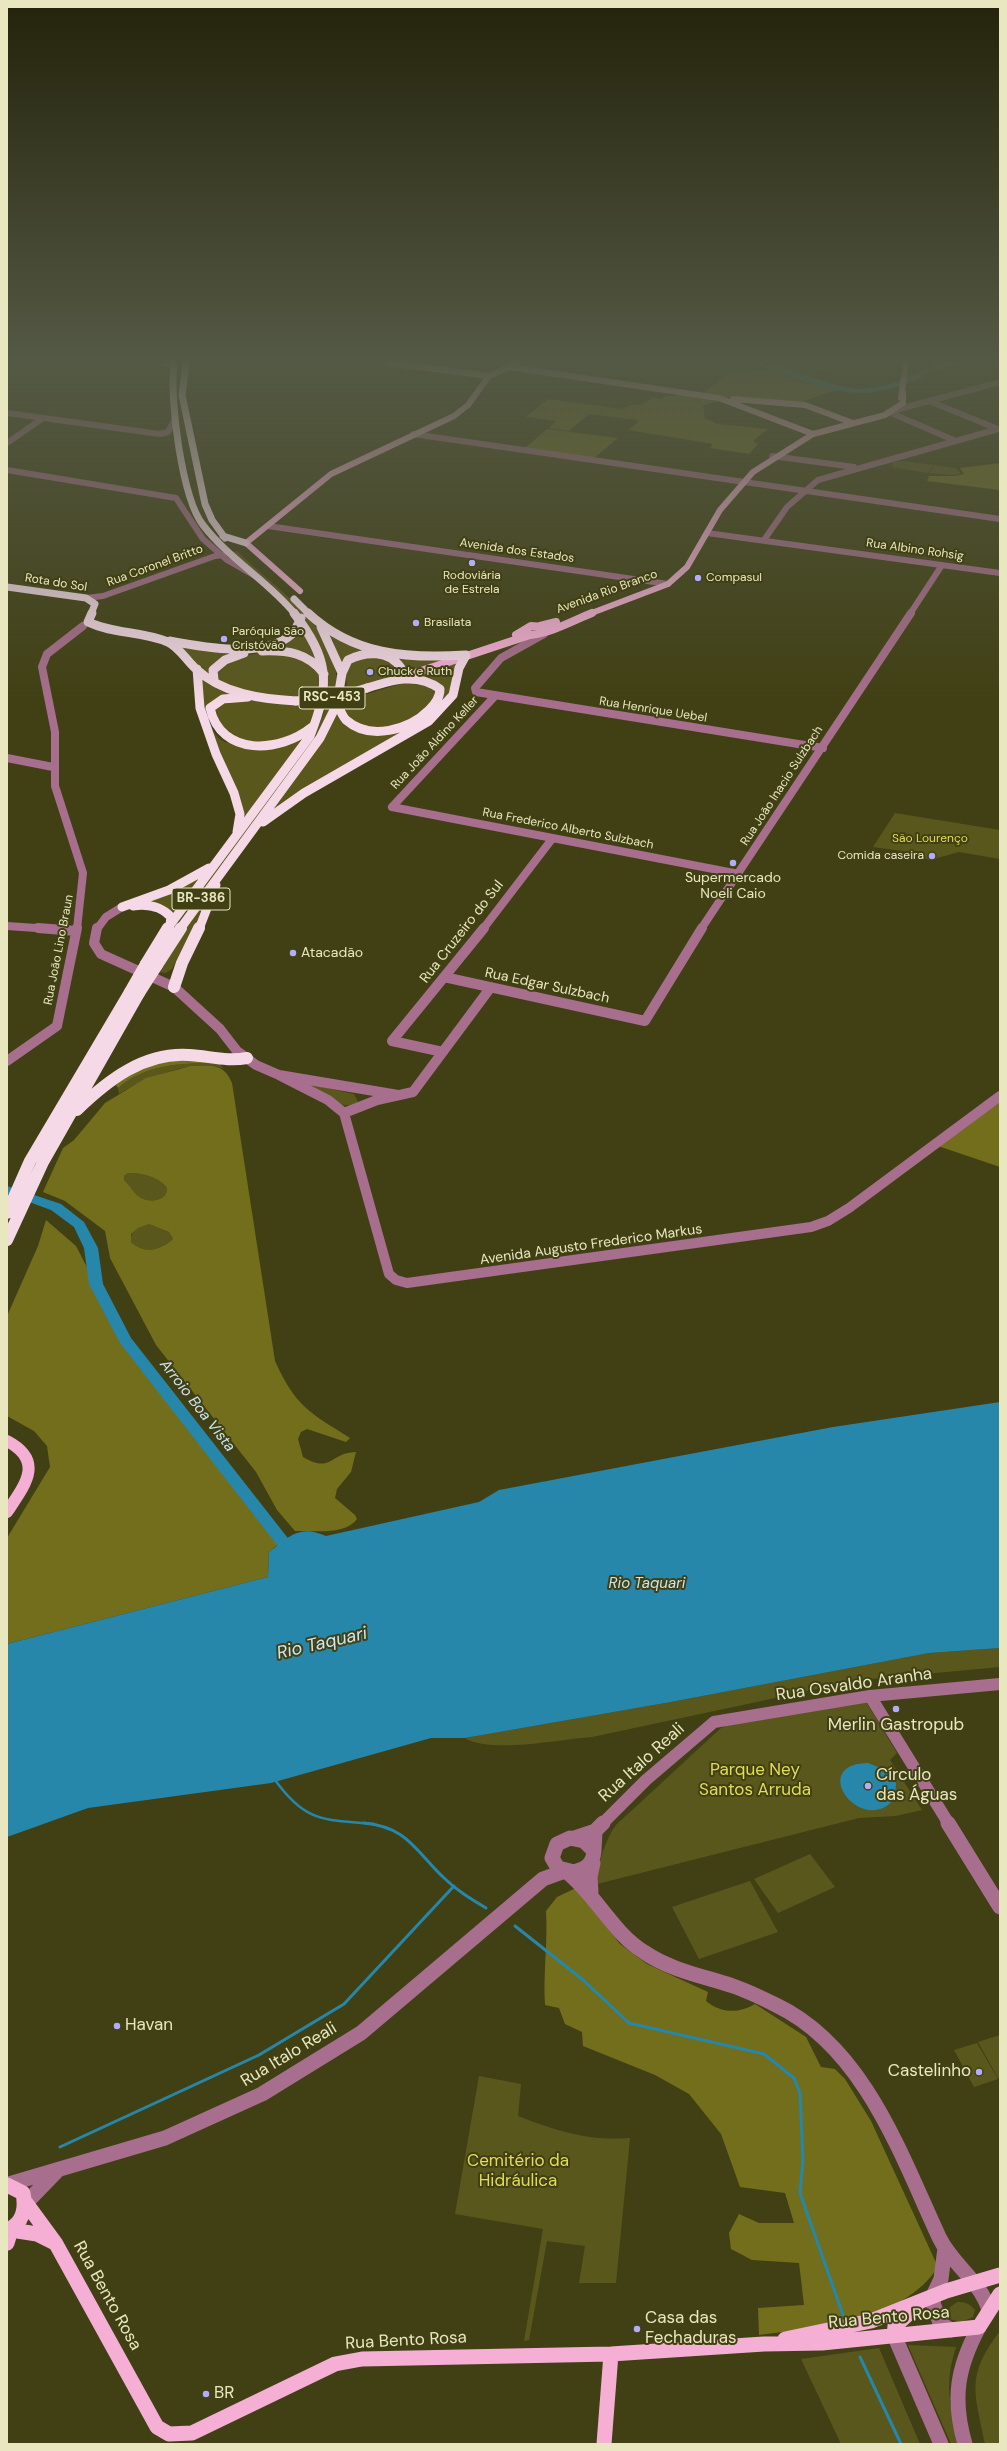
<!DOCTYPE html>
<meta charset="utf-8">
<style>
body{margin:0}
#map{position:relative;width:1007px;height:2451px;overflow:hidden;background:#414014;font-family:"DM Sans",sans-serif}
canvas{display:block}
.frame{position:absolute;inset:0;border:8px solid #e8e7c0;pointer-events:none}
</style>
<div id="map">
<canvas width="1007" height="2451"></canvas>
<div class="frame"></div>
</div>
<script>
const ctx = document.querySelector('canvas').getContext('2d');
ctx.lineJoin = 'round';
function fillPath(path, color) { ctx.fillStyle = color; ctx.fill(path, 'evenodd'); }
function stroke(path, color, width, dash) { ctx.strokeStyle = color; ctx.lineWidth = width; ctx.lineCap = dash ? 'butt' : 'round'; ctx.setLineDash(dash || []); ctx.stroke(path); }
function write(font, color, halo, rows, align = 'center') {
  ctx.font = font + ' "DM Sans",sans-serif'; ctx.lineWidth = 4; ctx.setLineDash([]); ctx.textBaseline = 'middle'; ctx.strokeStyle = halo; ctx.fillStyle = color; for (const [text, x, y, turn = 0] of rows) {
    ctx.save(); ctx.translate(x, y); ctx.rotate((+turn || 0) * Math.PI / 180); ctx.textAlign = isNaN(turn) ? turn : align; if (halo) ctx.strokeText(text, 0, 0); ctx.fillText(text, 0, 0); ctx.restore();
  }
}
const green = new Path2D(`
 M 903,461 L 933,465 L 928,473 L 892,467 L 893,462 Z
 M 934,465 L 955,468 L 961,473 L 954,475 L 929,473 Z
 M 237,551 C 277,591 346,631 336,696 L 327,697 C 336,631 276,592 233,552 Z
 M 301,623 L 322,668 L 279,650 L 242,653 L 208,675 L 179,644 L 265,647 Z
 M 322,626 L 349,643 L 449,658 L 401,675 L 403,672 L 383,654 L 341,665 L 333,641 Z
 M 263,652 L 295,655 L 319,671 L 318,698 L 262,697 L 216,680 L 215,671 L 235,658 Z
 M 376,655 L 397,666 L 394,677 L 347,692 L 346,674 L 349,661 Z
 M 460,661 L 454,687 L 436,711 L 272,812 L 336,712 L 343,722 L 393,731 L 443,696 L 444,691 L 442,687 L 415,676 Z
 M 200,674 L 245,696 L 208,708 L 206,712 C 209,721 212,733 220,739 C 239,753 286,738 308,734 L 245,820 L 204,718 Z
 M 410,681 L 438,691 C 432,702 425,711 414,718 C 407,723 390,728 382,728 C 367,728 337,722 344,701 Z
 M 246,700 L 314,706 L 316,709 L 314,720 L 304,730 L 266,744 L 225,736 L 214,706 Z
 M 335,701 L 313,742 L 157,952 L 317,730 L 326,707 L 325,702 Z
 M 895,813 L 1000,830 L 1000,859 L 959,852 L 930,860 L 902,851 L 873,847 Z
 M 206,873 L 173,918 L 145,902 Z
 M 205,899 L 196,924 L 172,969 L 166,973 L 157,972 Z
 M 218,1062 L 224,1069 C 200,1056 141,1079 119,1094 L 118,1088 C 147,1063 182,1064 218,1062 Z
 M 308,1084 L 354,1094 L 358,1102 C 341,1113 321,1094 307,1085 Z
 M 128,1173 C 140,1172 160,1177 167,1188 C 168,1201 150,1203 141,1198 C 134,1195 129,1186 124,1180 L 124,1176 Z
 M 149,1224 L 169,1232 L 173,1239 C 160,1251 144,1254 131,1242 C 129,1231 140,1226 149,1224 Z
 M 1000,1648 L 1000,1667 L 860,1680 L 592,1737 C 561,1739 491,1754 465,1738 L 671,1702 L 929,1653 Z
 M 866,1702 L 897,1753 L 890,1760 L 922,1810 L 896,1816 L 859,1818 L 597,1884 C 596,1868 606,1838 616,1825 L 721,1728 L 735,1722 Z
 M 810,1854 L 835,1887 L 778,1913 L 754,1879 Z
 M 750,1881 L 778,1932 L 699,1959 L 672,1907 Z
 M 1000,2035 L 1000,2077 L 998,2078 L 978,2042 Z
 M 977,2043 L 998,2079 L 974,2087 L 954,2050 Z
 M 479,2076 L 521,2084 L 518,2116 C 554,2130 590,2142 630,2138 L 616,2283 L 579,2283 L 585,2246 L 547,2241 L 529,2340 L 524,2341 L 543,2229 L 455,2214 Z
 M 957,2302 C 966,2302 970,2304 975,2310 L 973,2317 L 961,2322 L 950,2319 L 949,2308 Z
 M 1000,2331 L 1000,2444 L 985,2444 C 975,2392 965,2377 1000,2331 Z
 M 908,2345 L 956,2347 C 944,2385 949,2406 961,2444 L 951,2444 Z
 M 879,2348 L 920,2444 L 841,2444 L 801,2359 Z`);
const forest = new Path2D(`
 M 772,363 L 834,363 L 828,370 L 780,367 Z
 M 772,369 L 804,383 L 835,390 L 796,404 L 701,395 L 729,373 Z
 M 679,393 L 724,399 L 703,406 L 705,418 L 717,424 L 768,429 L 753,441 L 758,444 L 749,454 L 710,448 L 713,444 L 628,430 L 637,423 L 638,420 L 589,414 L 569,431 L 549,428 L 556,421 L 526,417 L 548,399 L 622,409 L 631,405 L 642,405 L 652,398 L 662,399 L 666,395 L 675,396 Z
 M 547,429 L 618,438 L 593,459 L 524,449 Z
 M 1000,463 L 1000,490 L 927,481 L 929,476 L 955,476 L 964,474 L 960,468 Z
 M 181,1058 L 218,1062 C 182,1064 147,1063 118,1088 L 116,1085 L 134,1069 Z
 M 191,1066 C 211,1065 224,1063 232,1083 L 275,1361 C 296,1407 309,1412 350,1438 L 346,1442 L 307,1429 L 301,1432 L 298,1439 L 303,1457 C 332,1474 329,1453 356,1452 L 351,1472 L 337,1489 L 335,1498 L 355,1515 L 357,1519 C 345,1536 313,1530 295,1531 L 277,1510 L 256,1472 L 156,1345 L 110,1258 L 105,1231 L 65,1201 L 43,1192 L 63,1148 L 74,1140 L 105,1103 L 146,1078 ZM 128,1173 C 140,1172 160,1177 167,1188 C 168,1201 150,1203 141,1198 C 135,1195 129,1185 124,1180 L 124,1176 ZM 149,1224 L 169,1232 L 173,1239 C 160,1251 144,1254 131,1242 L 131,1234 L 138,1228 Z
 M 1000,1096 L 1000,1167 L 935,1145 Z
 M 46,1220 L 76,1246 L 135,1360 L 282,1541 L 269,1552 L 268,1577 L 7,1644 L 7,1538 L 50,1467 L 47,1446 L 34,1431 L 7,1416 L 7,1316 L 38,1246 Z
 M 576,1888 L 620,1944 L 647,1964 L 708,1992 L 706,2001 C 720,2013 739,2014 755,2004 L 806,2037 L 821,2067 L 835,2069 L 845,2079 L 871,2121 L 938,2267 C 902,2322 819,2327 759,2335 L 758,2308 L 804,2305 L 799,2263 L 752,2260 L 731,2249 L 729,2233 L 739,2214 L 759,2223 L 794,2223 L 785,2193 L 740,2187 L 721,2134 L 689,2094 L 655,2075 L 583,2046 L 582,2032 L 565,2024 L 559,2008 L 545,2005 C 543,1973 548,1942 546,1911 L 557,1897 Z`);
const water = new Path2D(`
 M 754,363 C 771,359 827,385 850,388 C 881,392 910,376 937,365 C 945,361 956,363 964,363 L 924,373 L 922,378 C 910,382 897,388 885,390 C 853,398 818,388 789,376 C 777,371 766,369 754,363 Z
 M 1000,1402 L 1000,1648 L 929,1653 L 671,1702 L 465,1738 L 431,1738 L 271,1783 L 88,1808 L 7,1837 L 7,1644 L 268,1577 L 269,1552 C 289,1536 300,1524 326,1536 L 479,1502 L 499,1490 L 833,1427 Z
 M 868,1763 L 886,1770 L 896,1783 L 895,1798 C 863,1839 806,1764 868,1763 Z`);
const streamFar1 = new Path2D(`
 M 275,1780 C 307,1824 324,1819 374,1824`);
const stream = new Path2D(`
 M 364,1823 C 407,1827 415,1850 443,1877 C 456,1890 471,1899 486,1908
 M 515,1926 L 582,1979 L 629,2023 L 764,2054 L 794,2078 L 800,2093 L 803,2161 L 800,2193 L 843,2315
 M 60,2147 L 259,2055 L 344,2004 L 454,1886
 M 860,2357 L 901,2444`);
const river = new Path2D(`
 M 7,1186 L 61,1204 L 84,1222 L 98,1248 L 103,1284 L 131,1338 L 298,1551 L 301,1555 L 298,1559 L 293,1561 L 288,1559 L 120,1343 L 89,1284 L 84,1248 L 74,1227 L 51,1210 L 7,1194 Z`);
const minorFar4 = new Path2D(`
 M 165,363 L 174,365
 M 929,401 L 998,429
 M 888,412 L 1000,382
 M 7,413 L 160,434 L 168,432 L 175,419
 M 891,413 L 956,441
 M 413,434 L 1000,519
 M 7,443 L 43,418
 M 772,456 L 854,467
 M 7,470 L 176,498 L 203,539 L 227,560 L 260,579
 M 268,526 L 668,584
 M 707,533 L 1000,573
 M 764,540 L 787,507 L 818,480 L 998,429
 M 86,598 L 103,596 L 215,556 L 224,555
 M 910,614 L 942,565`);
const minorFar3 = new Path2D(`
 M 544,634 L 501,658 L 475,688 L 476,692 L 823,748
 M 7,758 L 53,767
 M 392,807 L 739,874
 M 392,807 L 495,696
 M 7,926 L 51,929
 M 77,929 L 83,873 L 55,786 L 55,732 L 42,667 L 47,654 L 83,626
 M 97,929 L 106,917 L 122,907
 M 483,929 L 552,839
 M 701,929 L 911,613`);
const minorFar2 = new Path2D(`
 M 38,928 L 76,931
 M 97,928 L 94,943 L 101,954 L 174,987 L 220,1029 L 237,1051 L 256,1065 L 279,1075 L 398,1095
 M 444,977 L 645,1021 L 702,928
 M 443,1052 L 392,1041 L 484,928
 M 7,1061 L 57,1026 L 77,928
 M 279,1075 L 328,1100 L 344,1113 L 389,1274 L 396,1280 L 407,1283 L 811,1227 L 828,1221 L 849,1208 L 1000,1096
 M 344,1113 L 377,1100 L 413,1092 L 491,987`);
const minorFar1 = new Path2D(`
 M 870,1696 L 949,1824
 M 602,1824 L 646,1780 L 714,1722 L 870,1696 L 1000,1684`);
const minor = new Path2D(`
 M 948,1823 L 1000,1907
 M 570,1838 L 584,1841 L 594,1851 C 593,1864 586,1869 574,1872 L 558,1868 L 552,1858 L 557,1844 Z
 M 574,1838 L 595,1831 L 603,1823
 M 594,1851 L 595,1831
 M 567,1872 C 596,1895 612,1932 644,1952 C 670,1970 703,1976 733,1986 C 748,1991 762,1998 776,2005 C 864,2047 901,2155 939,2237 C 952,2265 980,2280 989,2310
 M 591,1892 L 590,1877 L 593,1863
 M 9,2184 L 165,2138 L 262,2094 L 361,2033 L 543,1879 L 565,1871
 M 26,2203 L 58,2170
 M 945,2248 L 941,2279 L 933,2296 L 933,2303 L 940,2323 L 951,2330
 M 894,2335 L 941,2444
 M 965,2444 C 952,2399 957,2368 979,2327`);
const majorFar3 = new Path2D(`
 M 387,363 L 489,376
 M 509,367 L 719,398 L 813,434
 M 901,398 L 906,363
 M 733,399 L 805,405 L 853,423
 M 300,591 L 246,543 L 331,474 L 454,416 L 468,405 L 489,376 L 518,363
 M 589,614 L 668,584 L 687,567 L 720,510 L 753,472 L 813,434 L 885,415 L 903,403 L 903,392`);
const majorFar2 = new Path2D(`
 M 540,626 L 556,622
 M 516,635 L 531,626 L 545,627
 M 397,679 L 530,635 C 551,633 572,621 592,613`);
const majorFar1 = new Path2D(`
 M 7,1441 C 45,1461 25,1485 7,1512`);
const major = new Path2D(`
 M 7,2185 L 23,2193 C 26,2208 23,2224 7,2230
 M 26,2203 L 56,2244 L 157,2427 L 169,2434 L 192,2433 L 335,2364 L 362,2359 L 611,2354 L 764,2344 L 822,2343 L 979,2327 L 1000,2294
 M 7,2243 L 11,2230 L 37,2234 L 53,2242
 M 894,2335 L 895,2326 L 916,2307
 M 785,2339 L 871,2321 L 946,2291 L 1000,2275
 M 604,2444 L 611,2354`);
const highwayFar2 = new Path2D(`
 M 174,363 C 169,398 182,498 203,525 C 229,559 268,581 295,614
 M 186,363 L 182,395 L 205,504 L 212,520 L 225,538
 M 223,536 L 246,543
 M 7,587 L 86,598 L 95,604 L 91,614
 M 294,599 L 309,614`);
const highwayFar1 = new Path2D(`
 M 308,613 C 353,655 407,659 466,655
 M 88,622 L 92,613
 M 88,622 C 113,634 142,631 168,642 C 180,648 186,660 196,669 C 223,694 261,699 296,701
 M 321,627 L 342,673
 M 170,641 C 202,647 265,659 292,634 C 296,631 298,623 301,618
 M 262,651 C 287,650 309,653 324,674
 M 197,669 L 200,708 L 216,754 L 234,793 L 240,814 L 237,832
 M 214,680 L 213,670 L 225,660 L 244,653
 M 248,697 L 223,699 L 210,708 C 221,757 280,753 312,727
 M 337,704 C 340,709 342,716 346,720 C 370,741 409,730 429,710 C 435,704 440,698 440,689 C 417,672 392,680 367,688
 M 263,822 L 304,793 L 429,721 L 453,695 L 459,668 L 466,655
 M 133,906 C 147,904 161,906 171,917 L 170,925
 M 122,907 L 169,890 L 209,868
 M 167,929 L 310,736 C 331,683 329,659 294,613
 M 180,929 L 320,738 L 337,704 L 342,673 L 348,660 C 366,651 389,650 401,668 L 397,679
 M 199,929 L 216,885`);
const highway = new Path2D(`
 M 146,964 L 168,928
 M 157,965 L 181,928
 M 174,987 L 182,963 L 199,928
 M 77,1110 C 108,1080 144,1052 189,1055 C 209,1056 227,1062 247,1058
 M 7,1213 L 30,1161 L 130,992
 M 7,1240 L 43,1162 L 139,993`);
const highwayBridgeFar1 = new Path2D(`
 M 296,701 L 334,698 L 367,688`);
const highwayBridge = new Path2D(`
 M 130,992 L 146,964
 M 139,993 L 157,965`);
const markers = [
 [472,563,4,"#b2adf9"],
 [698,578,4,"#b2adf9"],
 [416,623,4,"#b2adf9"],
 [224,639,4,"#b2adf9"],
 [370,672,4,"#b2adf9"],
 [932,856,4,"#b2adf9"],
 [733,863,4,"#b2adf9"],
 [293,953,4,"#b2adf9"],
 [896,1709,4,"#b2adf9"],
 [868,1786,4,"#b2adf9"],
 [117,2026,4,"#b2adf9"],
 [979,2072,4,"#b2adf9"],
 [637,2329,4,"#b2adf9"],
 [206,2394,4,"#b2adf9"]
];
const farStreetnames = [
 ["Rua Albino Rohsig",915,550,8],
 ["Avenida dos Estados",517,551,8],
 ["Rua Coronel Britto",155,566,-20],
 ["Rota do Sol",56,583,9],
 ["Avenida Rio Branco",607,592,-20],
 ["Rua Henrique Uebel",653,710,9],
 ["Rua João Aldino Keller",435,743,-47],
 ["Rua João Inacio Sulzbach",782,786,-57],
 ["Rua Frederico Alberto Sulzbach",568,829,11],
 ["Rua João Lino Braun",59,950,-79]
];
const farPoinames = [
 ["Rodoviária",472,576,"center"],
 ["de Estrela",472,590,"center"],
 ["Compasul",706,578],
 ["Brasilata",424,623],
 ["Paróquia São",232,632],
 ["Cristóvão",232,646],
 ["Chuck e Ruth",378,672],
 ["Comida caseira",924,856,"right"]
];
const farParknames = [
 ["São Lourenço",930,839]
];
const shields = [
 [332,698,66],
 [201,899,58]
];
const shieldNames = [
 ["RSC-453",332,698],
 ["BR-386",201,899]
];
const poiNames = [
 ["Supermercado",733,878],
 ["Noeli Caio",733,894],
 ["Atacadão",301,953,"left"]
];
const streetNames = [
 ["Rua Cruzeiro do Sul",462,932,-52],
 ["Rua Edgar Sulzbach",547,986,12],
 ["Avenida Augusto Frederico Markus",591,1245,-8]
];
const waterNames = [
 ["Arroio Boa Vista",197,1406,52],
 ["Rio Taquari",647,1584]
];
const nearStreetnames = [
 ["Rua Osvaldo Aranha",854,1685,-8],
 ["Rua Italo Reali",642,1763,-42],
 ["Rua Italo Reali",289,2055,-31],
 ["Rua Bento Rosa",107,2296,61],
 ["Rua Bento Rosa",889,2318,-5],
 ["Rua Bento Rosa",406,2341,-3]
];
const nearPoinames = [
 ["Merlin Gastropub",896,1726,"center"],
 ["Círculo",876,1776],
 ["das Águas",876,1796],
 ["Havan",125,2026],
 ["Castelinho",971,2072,"right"],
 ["Casa das",645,2319],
 ["Fechaduras",645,2339],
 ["BR",214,2394]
];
const nearParknames = [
 ["Parque Ney",755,1771],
 ["Santos Arruda",755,1791],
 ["Cemitério da",518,2162],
 ["Hidráulica",518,2182]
];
const nearWaternames = [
 ["Rio Taquari",322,1644,-13]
];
fillPath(green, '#5a571d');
fillPath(forest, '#726e1c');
fillPath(water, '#2687aa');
stroke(streamFar1, '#2687aa', 2.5);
stroke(stream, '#2687aa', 3);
fillPath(river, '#2687aa');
stroke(minorFar4, '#a86e8d', 6);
stroke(minorFar3, '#a86e8d', 8);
stroke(minorFar2, '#a86e8d', 10);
stroke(minorFar1, '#a86e8d', 12);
stroke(minor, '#a86e8d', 15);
stroke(majorFar3, '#f6afd4', 6);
stroke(majorFar2, '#f6afd4', 8);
stroke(majorFar1, '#f6afd4', 12);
stroke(major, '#f6afd4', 15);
stroke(highwayFar2, '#f6d9e7', 7);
stroke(highwayFar1, '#f6d9e7', 9);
stroke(highway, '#f6d9e7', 12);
stroke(highwayBridgeFar1, '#f6d9e7', 9);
stroke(highwayBridge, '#f6d9e7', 12);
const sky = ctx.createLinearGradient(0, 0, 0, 706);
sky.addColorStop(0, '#24230b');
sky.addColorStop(0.51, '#545945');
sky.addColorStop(1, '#54594500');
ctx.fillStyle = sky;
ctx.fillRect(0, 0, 1007, 706);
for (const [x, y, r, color] of markers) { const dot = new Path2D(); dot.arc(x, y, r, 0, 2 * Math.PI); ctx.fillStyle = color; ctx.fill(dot); stroke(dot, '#414014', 1.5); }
write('12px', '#e8e7c0', '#414014', farStreetnames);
write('12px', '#e8e7c0', '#414014', farPoinames, 'left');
write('12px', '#e3dd54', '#414014', farParknames);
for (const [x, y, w] of shields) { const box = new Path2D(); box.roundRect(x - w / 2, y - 11, w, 22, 3); ctx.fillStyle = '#414014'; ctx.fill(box); stroke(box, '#e8e7c0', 1); }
write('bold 13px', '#e8e7c0', null, shieldNames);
write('14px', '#e8e7c0', '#414014', poiNames);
write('14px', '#e8e7c0', '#414014', streetNames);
write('italic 15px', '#cde6f2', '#414014', waterNames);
write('17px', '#e8e7c0', '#414014', nearStreetnames);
write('17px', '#e8e7c0', '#414014', nearPoinames, 'left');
write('17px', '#e3dd54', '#414014', nearParknames);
write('italic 18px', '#cde6f2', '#414014', nearWaternames);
</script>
